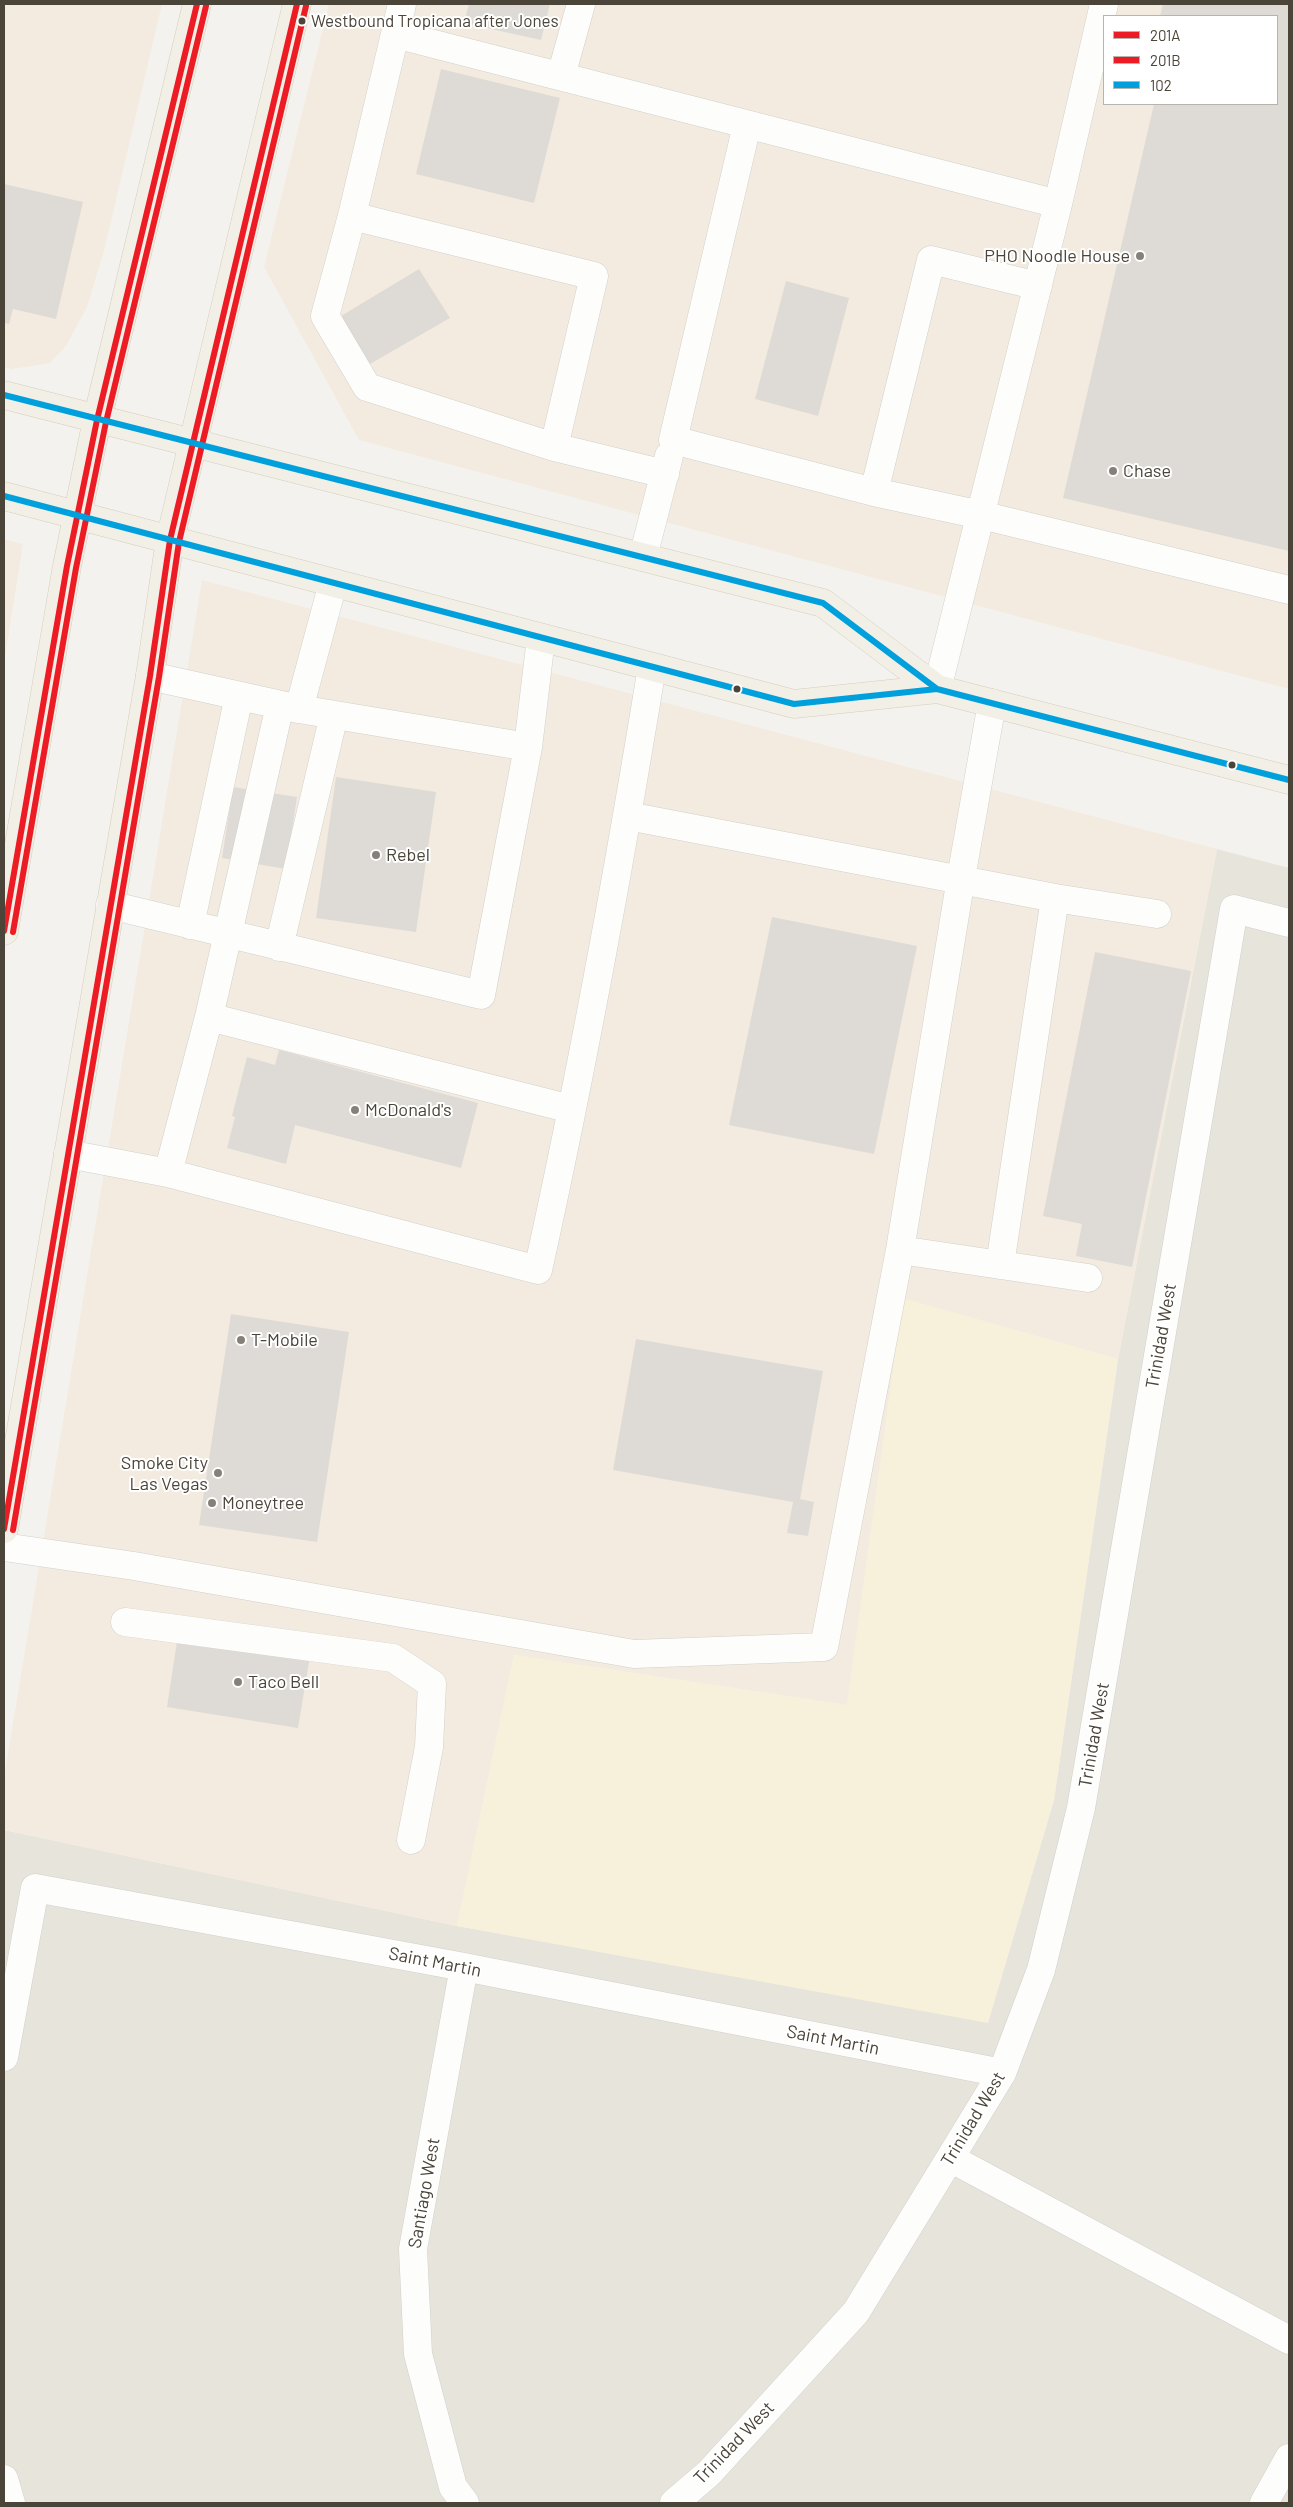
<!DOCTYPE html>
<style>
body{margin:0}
#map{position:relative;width:1293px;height:2507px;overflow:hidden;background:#f4f2ee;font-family:Barlow,sans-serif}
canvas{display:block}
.frame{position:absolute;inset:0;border:5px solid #4b4439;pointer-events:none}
.legend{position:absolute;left:1103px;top:15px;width:175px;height:90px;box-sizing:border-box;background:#fff;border:1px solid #b7b4b0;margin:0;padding:6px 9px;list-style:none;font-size:15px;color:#4b4439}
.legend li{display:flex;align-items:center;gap:10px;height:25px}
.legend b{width:25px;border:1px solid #b7b4b0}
</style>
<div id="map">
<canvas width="1293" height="2507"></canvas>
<div class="frame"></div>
<ul class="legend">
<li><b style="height:6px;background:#ed1b24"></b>201A</li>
<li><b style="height:6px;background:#ed1b24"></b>201B</li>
<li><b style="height:6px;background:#00a0dc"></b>102</li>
</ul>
</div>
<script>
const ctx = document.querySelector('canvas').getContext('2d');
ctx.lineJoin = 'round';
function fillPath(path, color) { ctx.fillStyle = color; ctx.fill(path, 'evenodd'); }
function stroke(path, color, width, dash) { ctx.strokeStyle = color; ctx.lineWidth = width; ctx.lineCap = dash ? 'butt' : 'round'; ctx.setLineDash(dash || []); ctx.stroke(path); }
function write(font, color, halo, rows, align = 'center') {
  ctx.font = font + ' Barlow,sans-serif'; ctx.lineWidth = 4; ctx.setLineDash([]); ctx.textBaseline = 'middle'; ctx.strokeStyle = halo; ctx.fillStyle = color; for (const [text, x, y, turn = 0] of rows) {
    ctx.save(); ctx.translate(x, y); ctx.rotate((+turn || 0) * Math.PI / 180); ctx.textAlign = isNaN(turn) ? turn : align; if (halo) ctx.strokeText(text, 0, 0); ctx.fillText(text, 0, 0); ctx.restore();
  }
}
const residential = new Path2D(`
 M 1217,849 L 1289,868 L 1289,2503 L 4,2503 L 4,1830 L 457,1926 L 988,2022 L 1054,1800 L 1118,1359 Z`);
const commercial = new Path2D(`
 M 4,4 L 162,4 L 104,251 L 87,307 L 66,346 L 50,363 L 12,369 L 4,367 Z
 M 329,4 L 1289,4 L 1289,689 L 359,440 L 264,267 ZM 1104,16 L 1277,16 L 1277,104 L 1104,104 Z
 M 4,539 L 23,544 L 4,663 Z
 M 202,580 L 1217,849 L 1118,1359 L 903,1299 L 847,1705 L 514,1655 L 457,1926 L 4,1830 L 4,1778 Z`);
const sand = new Path2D(`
 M 903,1298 L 1118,1359 L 1054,1800 L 988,2023 L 457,1926 L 514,1655 L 847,1705 Z`);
const building = new Path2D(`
 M 469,4 L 550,4 L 541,40 L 464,23 Z
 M 1163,4 L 1289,4 L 1289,551 L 1063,498 L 1154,104 L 1277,104 L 1277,16 L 1160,16 Z
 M 441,69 L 560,98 L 534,203 L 416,174 Z
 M 4,184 L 83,202 L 56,319 L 13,309 L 9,324 L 4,323 Z
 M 419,269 L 450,318 L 370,364 L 341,316 Z
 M 786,281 L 849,298 L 818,416 L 755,399 Z
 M 336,777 L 436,792 L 416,932 L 316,918 Z
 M 233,787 L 297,797 L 286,869 L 222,858 Z
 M 772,917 L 917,946 L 874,1154 L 729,1125 Z
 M 1095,952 L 1191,971 L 1132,1267 L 1076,1256 L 1082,1224 L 1043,1216 Z
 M 279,1050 L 478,1103 L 461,1168 L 295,1125 L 286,1164 L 227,1148 L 235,1117 L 232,1116 L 247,1057 L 275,1065 Z
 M 231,1314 L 349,1332 L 317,1542 L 199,1525 Z
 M 636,1339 L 823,1371 L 800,1499 L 814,1502 L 808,1536 L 787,1533 L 793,1502 L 613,1470 Z
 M 178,1635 L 310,1656 L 298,1728 L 167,1707 Z`);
const minor = new Path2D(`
 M 402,4 L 395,34 L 1058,204 L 1104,4
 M 395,34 L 352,216 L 325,316 L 367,387 L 554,447
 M 561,76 L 581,4
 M 747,125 L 673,440 L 874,492 L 931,260 L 1038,286
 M 352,216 L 594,276 L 554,447 L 665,474
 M 874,492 L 981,515 L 1289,590
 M 643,557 L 669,456
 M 150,676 L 299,709 L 528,747
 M 937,689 L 1058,204
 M 992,703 L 961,878 L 900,1250 L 1088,1278
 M 299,709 L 333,583
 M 628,816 L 1055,898 L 1000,1265
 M 1055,898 L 1157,914
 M 110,905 L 481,995 L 528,747 L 541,638
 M 190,925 L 239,696
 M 279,947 L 334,715
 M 209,1017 L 571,1109
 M 68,1154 L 168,1173 L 538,1270 C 582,1071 619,869 652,667
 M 168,1173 L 209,1017 L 280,705
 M 4,1547 L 134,1566 L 634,1654 L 824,1647 L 900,1250
 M 125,1622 L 393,1658 L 432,1684 L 429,1747 L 411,1840
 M 464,1967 L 413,2249 L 418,2354 L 453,2487 L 465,2503
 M 4,2057 L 35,1888 L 464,1967 L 1002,2073
 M 950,2158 L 1289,2340
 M 4,2479 L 11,2503
 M 674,2503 L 709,2473 L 856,2312 L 1002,2073 L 1041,1970 L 1081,1808 L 1234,909 L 1289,923
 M 1264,2503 L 1289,2458`);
const major = new Path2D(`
 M 4,395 L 823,603 L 937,689
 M 4,496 L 794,704 L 937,689 L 1289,780
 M 4,931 L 67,566 L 97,420 L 197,4
 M 4,1529 L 150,676 L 170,540 L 297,4`);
const bus1 = new Path2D(`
 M 4,931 L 67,566 L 97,420 L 197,4
 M 4,1529 L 150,676 L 170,540 L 297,4`);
const bus2 = new Path2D(`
 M 13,932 L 76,568 L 106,422 L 206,6
 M 13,1530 L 159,677 L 179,542 L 306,6`);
const bus3 = new Path2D(`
 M 4,395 L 823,603 L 937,689
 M 4,496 L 794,704 L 937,689 L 1289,780`);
const markers = [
 [302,21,4.5,"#4b4439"],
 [1140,256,5,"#868178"],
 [1113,471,5,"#868178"],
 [737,689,4.5,"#4b4439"],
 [1232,765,4.5,"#4b4439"],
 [376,855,5,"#868178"],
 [355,1110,5,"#868178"],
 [241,1340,5,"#868178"],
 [218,1473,5,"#868178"],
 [212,1503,5,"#868178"],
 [238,1682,5,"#868178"]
];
const busNames = [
 ["Westbound Tropicana after Jones",311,21]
];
const poiNames = [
 ["PHO Noodle House",1130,256,"right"],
 ["Chase",1123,471],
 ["Rebel",386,855],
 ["McDonald's",365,1110],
 ["T-Mobile",251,1340],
 ["Smoke City",208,1463,"right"],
 ["Las Vegas",208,1484,"right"],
 ["Moneytree",222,1503],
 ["Taco Bell",248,1682]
];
const streetNames = [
 ["Trinidad West",1161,1336,-80],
 ["Trinidad West",1094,1735,-80],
 ["Saint Martin",435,1962,11],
 ["Saint Martin",833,2040,11],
 ["Trinidad West",973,2119,-59],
 ["Santiago West",424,2193,-80],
 ["Trinidad West",734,2443,-46]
];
fillPath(residential, '#e7e4dc');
fillPath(commercial, '#f3ebdf');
fillPath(sand, '#f7f0da');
fillPath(building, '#dedbd6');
stroke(minor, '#d2d0cb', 29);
stroke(major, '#d6cebb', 29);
stroke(minor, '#fdfdfc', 28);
stroke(major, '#f2efe6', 28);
stroke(bus1, '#ed1b24', 6);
stroke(bus2, '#ed1b24', 6);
stroke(bus3, '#00a0dc', 6);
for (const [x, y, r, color] of markers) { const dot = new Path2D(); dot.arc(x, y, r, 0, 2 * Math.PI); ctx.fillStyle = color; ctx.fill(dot); stroke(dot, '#fff', 2); }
write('17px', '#4b4439', '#fff', busNames, 'left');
write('18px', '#4b4439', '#fff', poiNames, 'left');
write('18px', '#4b4439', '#fff', streetNames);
</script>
